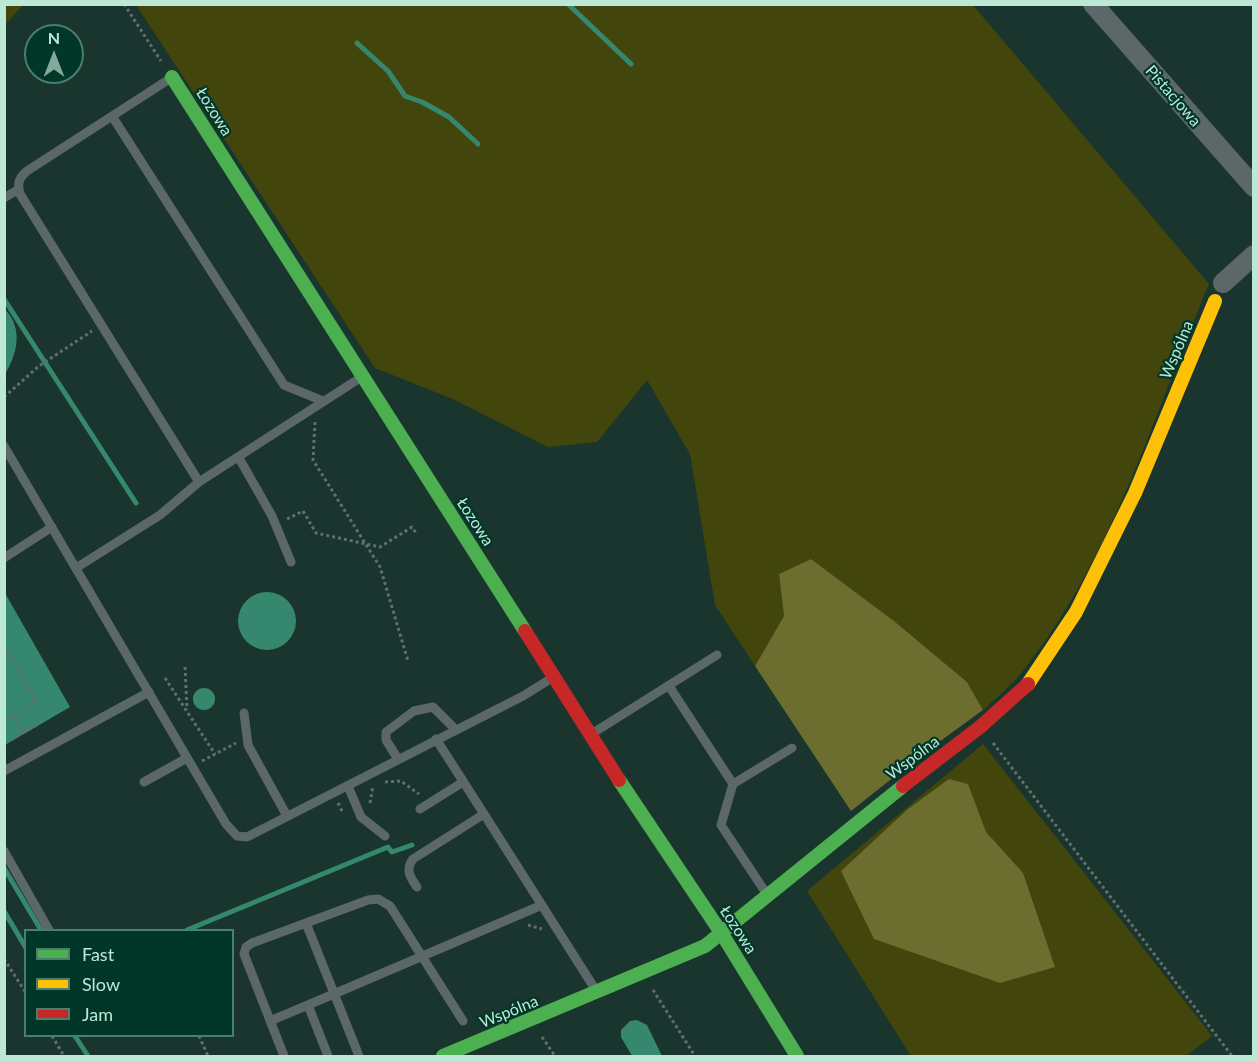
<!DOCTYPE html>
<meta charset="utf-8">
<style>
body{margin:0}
#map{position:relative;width:1258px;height:1061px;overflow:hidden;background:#19352d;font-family:Lato,sans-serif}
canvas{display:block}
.frame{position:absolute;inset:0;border:6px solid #bde8d6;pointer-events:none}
.legend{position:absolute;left:24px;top:929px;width:210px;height:108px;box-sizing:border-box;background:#003728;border:2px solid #4c7e6e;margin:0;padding:8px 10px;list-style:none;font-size:18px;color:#bde8d6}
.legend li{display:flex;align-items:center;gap:12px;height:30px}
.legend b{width:30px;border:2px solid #4c7e6e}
.north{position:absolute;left:24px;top:24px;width:60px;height:60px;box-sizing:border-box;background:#003728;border:2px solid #4c7e6e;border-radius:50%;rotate:0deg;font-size:16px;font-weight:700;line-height:24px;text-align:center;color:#bde8d6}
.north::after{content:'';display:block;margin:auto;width:21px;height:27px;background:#84a99b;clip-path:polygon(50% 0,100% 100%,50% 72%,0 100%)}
</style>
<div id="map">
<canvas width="1258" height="1061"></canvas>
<div class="frame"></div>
<ul class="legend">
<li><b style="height:8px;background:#4caf50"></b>Fast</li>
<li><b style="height:8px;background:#ffc107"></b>Slow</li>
<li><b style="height:8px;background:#c62828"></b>Jam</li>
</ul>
<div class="north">N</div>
</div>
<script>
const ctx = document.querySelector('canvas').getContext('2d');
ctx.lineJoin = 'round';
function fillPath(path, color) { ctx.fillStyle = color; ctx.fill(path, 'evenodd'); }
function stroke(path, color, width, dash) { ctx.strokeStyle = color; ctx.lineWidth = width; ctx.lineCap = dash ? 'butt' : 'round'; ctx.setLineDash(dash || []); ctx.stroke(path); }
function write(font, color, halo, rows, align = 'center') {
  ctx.font = font + ' Lato,sans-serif'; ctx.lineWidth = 4.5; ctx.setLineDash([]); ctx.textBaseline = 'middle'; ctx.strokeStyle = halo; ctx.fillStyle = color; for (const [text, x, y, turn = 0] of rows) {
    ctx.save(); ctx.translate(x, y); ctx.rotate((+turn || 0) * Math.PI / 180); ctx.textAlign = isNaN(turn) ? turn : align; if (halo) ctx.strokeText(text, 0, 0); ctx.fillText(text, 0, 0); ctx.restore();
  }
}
const green = new Path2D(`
 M 5,4 L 23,5 L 5,25 L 4,5 Z
 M 136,5 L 973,5 L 1209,284 C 1154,414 1112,560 1022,672 C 1011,686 996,698 983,710 L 967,682 L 894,621 L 811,559 L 779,574 L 784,616 L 755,666 L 715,605 L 690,454 L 647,380 L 597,442 L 548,447 L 455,400 L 375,368 Z
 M 983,744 L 1212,1036 L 1186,1056 L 911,1056 L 807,891 Z`);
const forest = new Path2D(`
 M 811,559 L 894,621 L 967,682 L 983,710 L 928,750 L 851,811 L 755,666 L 784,616 L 779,574 Z
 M 949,779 L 968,784 L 986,832 L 1023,873 L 1055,967 L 1000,983 L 874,939 L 841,871 L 908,809 Z`);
const water = new Path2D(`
 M 5,309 C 23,328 18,353 5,374 Z
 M238 621a29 29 0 1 1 58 0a29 29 0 1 1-58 0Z
 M 5,593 L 70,707 L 5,745 L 4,745 Z
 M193 699a11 11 0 1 1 22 0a11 11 0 1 1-22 0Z
 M 637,1020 L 647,1025 L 662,1056 L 632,1056 L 621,1037 L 621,1030 L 630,1021 Z`);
const stream = new Path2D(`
 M 568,4 L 631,64
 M 357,43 L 388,71 L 405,96 L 422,102 L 449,117 L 478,144
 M 4,299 L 136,503
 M 4,868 L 41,930
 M 4,911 L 26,948
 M 187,930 L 388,847 L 392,852 L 412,845
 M 75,1036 L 88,1056`);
const path = new Path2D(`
 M 124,4 L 161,61
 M 4,397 L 39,366 L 92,331
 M 315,422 L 313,460 L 380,567 L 408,661
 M 287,519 L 303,511 L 316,533 L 380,547 L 412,527 L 416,533
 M 4,646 L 37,702 L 4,721
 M 185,667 L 187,709
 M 165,678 L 215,754
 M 24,732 L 37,725
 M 11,740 L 24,732 L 14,716
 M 993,743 L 1232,1056
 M 202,761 L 236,743
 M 385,782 L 401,781 L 419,794
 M 338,803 L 342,811
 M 370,803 L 373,786
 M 528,925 L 542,929
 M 4,959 L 26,993
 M 653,990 L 695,1056
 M 52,1036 L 64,1056
 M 199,1036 L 208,1056
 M 542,1037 L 555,1056`);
const lane = new Path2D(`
 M 171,78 L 27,171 C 19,178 17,183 20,194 L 199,482
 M 112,116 L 284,385 L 323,401
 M 4,198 L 19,189
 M 4,446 L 226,824 L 237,836 L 247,837 L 523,696 L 552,678
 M 239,458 L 272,516 L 291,562
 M 4,558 L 52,527
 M 76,568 L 160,515 L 199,482 L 360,378
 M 669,686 L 733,784 L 721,825 L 766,893
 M 244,713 L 248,745 L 287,816
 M 593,733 L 717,655
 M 436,739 L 484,814
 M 398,759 L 386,740 L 386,732 L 414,711 L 433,707 L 455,729
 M 4,771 L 149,692
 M 144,782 L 187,758
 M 733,784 L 792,748
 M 348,786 L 361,817 L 385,836
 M 420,809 L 463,782
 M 4,851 L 49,930
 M 417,887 C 410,877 405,870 413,859 L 484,814 L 595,989
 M 306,923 L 368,900 L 378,899 L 390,906 L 463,1021
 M 270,1021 L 308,1005
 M 284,1056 L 244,954 L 246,947 L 252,943 L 306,923 L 359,1056
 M 328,1056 L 308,1005 L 542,905`);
const street = new Path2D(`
 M 1093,4 L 1254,187
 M 1223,283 L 1254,255`);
const fast = new Path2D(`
 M 172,77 L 525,631
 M 619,780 L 722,934 L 797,1056
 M 443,1056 L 705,946 L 903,786`);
const slow = new Path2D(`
 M 1028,684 L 1076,612 L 1135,493 L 1215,301`);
const jam = new Path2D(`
 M 525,631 L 619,780
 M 903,786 L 980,727 L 1028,684`);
const streetNames = [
 ["Pistacjowa",1173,96,49],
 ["Łozowa",214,112,58],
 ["Wspólna",1177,350,-67],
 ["Łozowa",475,522,57],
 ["Wspólna",913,758,-37],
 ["Łozowa",738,930,57],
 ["Wspólna",509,1012,-22]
];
fillPath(green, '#43460c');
fillPath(forest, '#6b6e2e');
fillPath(water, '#35876d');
stroke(stream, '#35876d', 5);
stroke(path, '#626e6f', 3, [3, 3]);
stroke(lane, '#5c676a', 9);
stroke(street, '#5c676a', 20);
stroke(fast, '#4caf50', 14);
stroke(slow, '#ffc107', 14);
stroke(jam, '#c62828', 14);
write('16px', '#bde8d6', '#003728', streetNames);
</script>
